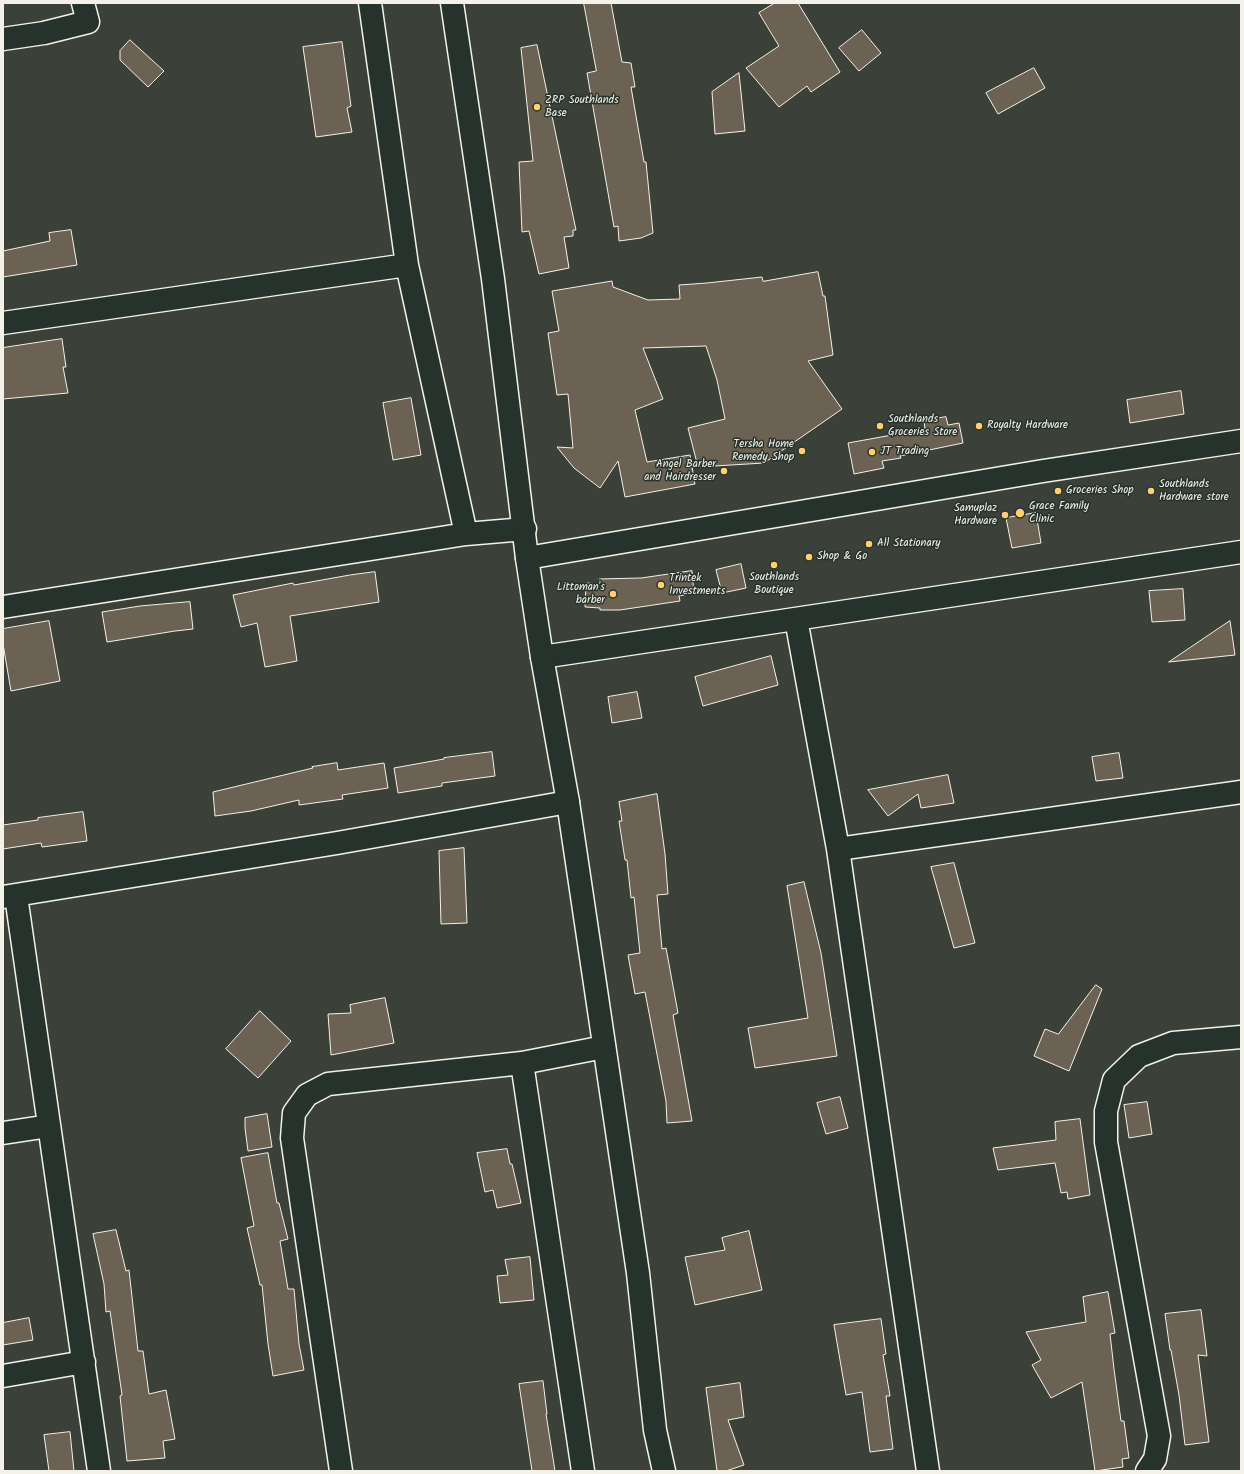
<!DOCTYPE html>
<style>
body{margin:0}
#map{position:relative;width:1244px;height:1474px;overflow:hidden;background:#3b4139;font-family:Kalam,sans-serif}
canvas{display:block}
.frame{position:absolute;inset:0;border:4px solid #f4f1e8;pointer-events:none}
</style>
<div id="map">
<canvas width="1244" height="1474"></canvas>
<div class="frame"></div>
</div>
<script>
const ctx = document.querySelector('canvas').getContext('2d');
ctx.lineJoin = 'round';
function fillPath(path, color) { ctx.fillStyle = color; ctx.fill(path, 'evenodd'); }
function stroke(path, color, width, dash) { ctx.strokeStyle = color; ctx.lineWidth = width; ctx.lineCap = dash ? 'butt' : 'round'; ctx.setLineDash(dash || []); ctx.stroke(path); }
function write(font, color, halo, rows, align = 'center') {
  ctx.font = font + ' Kalam,sans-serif'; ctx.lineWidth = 3; ctx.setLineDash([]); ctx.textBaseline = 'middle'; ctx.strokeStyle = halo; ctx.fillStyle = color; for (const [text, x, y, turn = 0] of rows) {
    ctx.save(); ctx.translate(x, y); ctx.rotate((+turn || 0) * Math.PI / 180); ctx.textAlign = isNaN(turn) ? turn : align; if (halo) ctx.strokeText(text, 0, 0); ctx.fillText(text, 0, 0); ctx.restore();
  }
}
const building = new Path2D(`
 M 584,3 L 611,3 L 622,62 L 631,63 L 635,87 L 631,87 L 644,162 L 646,162 L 653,233 L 641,238 L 619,241 L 618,226 L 614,227 L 587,73 L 596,71 Z
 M 775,3 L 798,3 L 840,72 L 811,92 L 807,86 L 779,107 L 746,68 L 779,46 L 759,13 Z
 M 862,30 L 881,53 L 859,71 L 839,48 Z
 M 130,40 L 164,71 L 148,87 L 120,60 L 120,51 Z
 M 342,42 L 351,106 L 347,108 L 352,132 L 316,137 L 303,47 Z
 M 537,45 L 576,230 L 573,230 L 573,236 L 564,237 L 569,268 L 539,274 L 529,231 L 522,232 L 519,162 L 533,161 L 521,48 Z
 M 1034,68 L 1045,88 L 998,114 L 986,93 Z
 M 739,73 L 745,131 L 715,134 L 712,92 Z
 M 71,230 L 77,265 L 3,277 L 3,251 L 50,241 L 49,233 Z
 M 818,272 L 823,296 L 825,296 L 833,355 L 808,361 L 842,409 L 764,463 L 698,467 L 688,428 L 725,419 L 717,380 L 706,346 L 643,348 L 663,399 L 635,410 L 647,462 L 690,455 L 695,484 L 625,497 L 618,461 L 600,488 L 574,468 L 557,447 L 573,448 L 568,394 L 557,395 L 548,333 L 559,331 L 552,291 L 612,281 L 613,287 L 648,300 L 680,299 L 679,285 L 707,283 L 762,277 L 763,281 Z
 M 62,339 L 66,367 L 63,367 L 68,393 L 3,399 L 3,348 Z
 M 1181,391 L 1184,414 L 1130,423 L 1127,400 Z
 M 411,398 L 421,455 L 393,460 L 383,403 Z
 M 946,417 L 948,425 L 959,423 L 963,443 L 900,456 L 901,458 L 882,461 L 884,468 L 854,474 L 848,443 L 925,429 L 924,421 Z
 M 1036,513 L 1041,543 L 1012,548 L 1006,518 Z
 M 741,564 L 746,588 L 722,593 L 716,570 Z
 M 692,571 L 694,593 L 679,596 L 680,601 L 620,610 L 600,610 L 600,608 L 585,607 L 586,583 L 600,584 L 599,579 L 641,578 Z
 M 375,572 L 379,602 L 290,616 L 297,661 L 265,667 L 257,623 L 241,627 L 233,595 L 293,583 L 294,585 L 350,575 Z
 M 1183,589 L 1185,620 L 1152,622 L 1149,591 Z
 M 190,602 L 193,629 L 175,631 L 107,642 L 102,612 L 140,606 Z
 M 49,621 L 60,681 L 11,691 L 3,644 L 3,629 Z
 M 1230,621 L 1235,655 L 1169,662 Z
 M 771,656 L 778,685 L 703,706 L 695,677 Z
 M 637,692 L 642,718 L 612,723 L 608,697 Z
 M 492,752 L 495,776 L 442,783 L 442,786 L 398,793 L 394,768 L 444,759 L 444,758 Z
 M 1119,753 L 1123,778 L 1096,781 L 1092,757 Z
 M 337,763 L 338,770 L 384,763 L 388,788 L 342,795 L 343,799 L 299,805 L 299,800 L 251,811 L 215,816 L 213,792 L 313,768 L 312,767 Z
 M 948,775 L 954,803 L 921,808 L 918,794 L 888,816 L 868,790 Z
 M 657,794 L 665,854 L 668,894 L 657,895 L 662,949 L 666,948 L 678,1013 L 673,1015 L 692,1121 L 667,1123 L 666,1101 L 645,992 L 635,994 L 628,955 L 640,953 L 634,897 L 631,898 L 627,860 L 625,860 L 619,821 L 622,821 L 619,802 Z
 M 83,812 L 87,841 L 42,847 L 41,843 L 3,849 L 3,825 L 38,820 L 38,818 Z
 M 464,848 L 467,923 L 441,924 L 439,851 Z
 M 954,863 L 975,943 L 954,948 L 931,867 Z
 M 804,882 L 821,953 L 837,1056 L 755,1068 L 748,1028 L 808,1018 L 787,886 Z
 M 1096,985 L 1102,989 L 1069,1071 L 1034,1056 L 1045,1029 L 1058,1034 Z
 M 385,998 L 394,1043 L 331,1055 L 328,1014 L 351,1013 L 350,1005 Z
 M 260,1011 L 291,1041 L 258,1078 L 226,1049 Z
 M 840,1097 L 848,1128 L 826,1134 L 817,1103 Z
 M 1147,1102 L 1152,1134 L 1129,1138 L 1124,1105 Z
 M 267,1114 L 272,1147 L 248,1151 L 245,1128 L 245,1118 Z
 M 1080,1119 L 1090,1195 L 1068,1199 L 1067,1192 L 1061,1193 L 1055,1163 L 998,1170 L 993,1148 L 1056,1140 L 1055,1122 Z
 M 507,1149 L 510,1164 L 512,1164 L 521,1203 L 497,1208 L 493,1190 L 485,1192 L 477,1153 Z
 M 268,1153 L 277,1203 L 279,1203 L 288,1239 L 280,1241 L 288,1289 L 294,1289 L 299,1344 L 304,1370 L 273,1376 L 268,1344 L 262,1285 L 260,1285 L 247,1228 L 254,1226 L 241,1158 Z
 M 116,1230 L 126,1271 L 129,1270 L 138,1351 L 143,1351 L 149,1394 L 166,1390 L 175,1439 L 163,1441 L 165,1458 L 127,1461 L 120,1396 L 122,1395 L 110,1311 L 106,1312 L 104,1284 L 93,1234 Z
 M 749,1231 L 762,1290 L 695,1305 L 685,1257 L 725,1250 L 722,1238 Z
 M 530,1257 L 534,1300 L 500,1303 L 497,1276 L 508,1275 L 505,1260 Z
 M 1108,1292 L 1115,1333 L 1110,1334 L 1114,1369 L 1121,1421 L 1124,1421 L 1129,1458 L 1122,1459 L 1123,1467 L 1095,1471 L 1082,1382 L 1051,1398 L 1032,1365 L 1041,1360 L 1026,1332 L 1086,1322 L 1083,1297 Z
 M 1201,1310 L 1207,1356 L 1198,1355 L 1209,1442 L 1185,1445 L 1179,1395 L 1171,1350 L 1170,1350 L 1165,1314 Z
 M 29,1318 L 33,1340 L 3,1345 L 3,1323 Z
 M 881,1319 L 886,1354 L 883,1355 L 890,1396 L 886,1396 L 893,1449 L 870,1452 L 862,1392 L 846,1395 L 834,1325 Z
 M 543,1381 L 547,1414 L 546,1414 L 555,1471 L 532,1471 L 519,1384 Z
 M 740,1383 L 744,1417 L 728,1420 L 744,1465 L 726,1471 L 717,1471 L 706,1388 Z
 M 70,1432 L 74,1471 L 49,1471 L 44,1435 Z`);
const minor = new Path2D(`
 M 370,3 L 407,265 L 466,534
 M 3,39 L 44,33 L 88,22 L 83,3
 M 3,323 L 407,265
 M 527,558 L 1043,471 L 1241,441
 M 3,607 L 466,534 L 525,529
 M 796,619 L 838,849 L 928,1471
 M 542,657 L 1241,552
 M 838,849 L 1241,792
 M 16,896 L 99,1471
 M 3,897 L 337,843 L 568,802
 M 522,1063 L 583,1471
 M 3,1133 L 49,1126
 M 3,1376 L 84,1362
 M 341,1471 L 292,1138 L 294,1113 L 307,1095 L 328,1084 L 522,1063 L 604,1047
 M 1147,1471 L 1155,1459 L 1159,1436 L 1106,1142 L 1106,1111 L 1114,1080 L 1139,1056 L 1173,1043 L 1241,1037`);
const tertiary = new Path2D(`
 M 452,3 L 493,279 L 527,558 L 542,657 L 568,802 L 638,1273 L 655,1430 L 664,1471`);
const markers = [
 [537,107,4,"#ffd166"],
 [880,426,4,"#ffd166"],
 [979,426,4,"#ffd166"],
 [802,451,4,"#ffd166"],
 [872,452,4,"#ffd166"],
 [724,471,4,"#ffd166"],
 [1058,491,4,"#ffd166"],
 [1151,491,4,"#ffd166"],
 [1020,513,5,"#ffd166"],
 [1005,515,4,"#ffd166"],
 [869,544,4,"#ffd166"],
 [809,557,4,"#ffd166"],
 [774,565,4,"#ffd166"],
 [661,585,4,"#ffd166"],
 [613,594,4,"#ffd166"]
];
const poiNames = [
 ["ZRP Southlands",545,101],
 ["Base",545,114],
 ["Southlands",888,420],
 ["Groceries Store",888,433],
 ["Royalty Hardware",987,426],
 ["Tersha Home",794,445,"right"],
 ["Remedy Shop",794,458,"right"],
 ["JT Trading",880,452],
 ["Angel Barber",716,465,"right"],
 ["and Hairdresser",716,478,"right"],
 ["Southlands",1159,485],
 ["Hardware store",1159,498],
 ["Groceries Shop",1066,491],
 ["Grace Family",1029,507],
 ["Clinic",1029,520],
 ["Samuplaz",997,509,"right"],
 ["Hardware",997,522,"right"],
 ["All Stationary",877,544],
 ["Shop & Go",817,557],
 ["Southlands",774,578,"center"],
 ["Boutique",774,591,"center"],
 ["Trintek",669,579],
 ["Investments",669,592],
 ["Littoman's",605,588,"right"],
 ["barber",605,601,"right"]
];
fillPath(building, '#6b6254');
stroke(building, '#f4f1e8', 1);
stroke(minor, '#f4f1e8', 25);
stroke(tertiary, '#f4f1e8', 25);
stroke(minor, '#26332d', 22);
stroke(tertiary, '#26332d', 22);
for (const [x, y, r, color] of markers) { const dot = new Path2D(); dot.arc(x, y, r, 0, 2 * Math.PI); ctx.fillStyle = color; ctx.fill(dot); stroke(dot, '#26332d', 1.5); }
write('11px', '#f4f1e8', '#26332d', poiNames, 'left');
</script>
